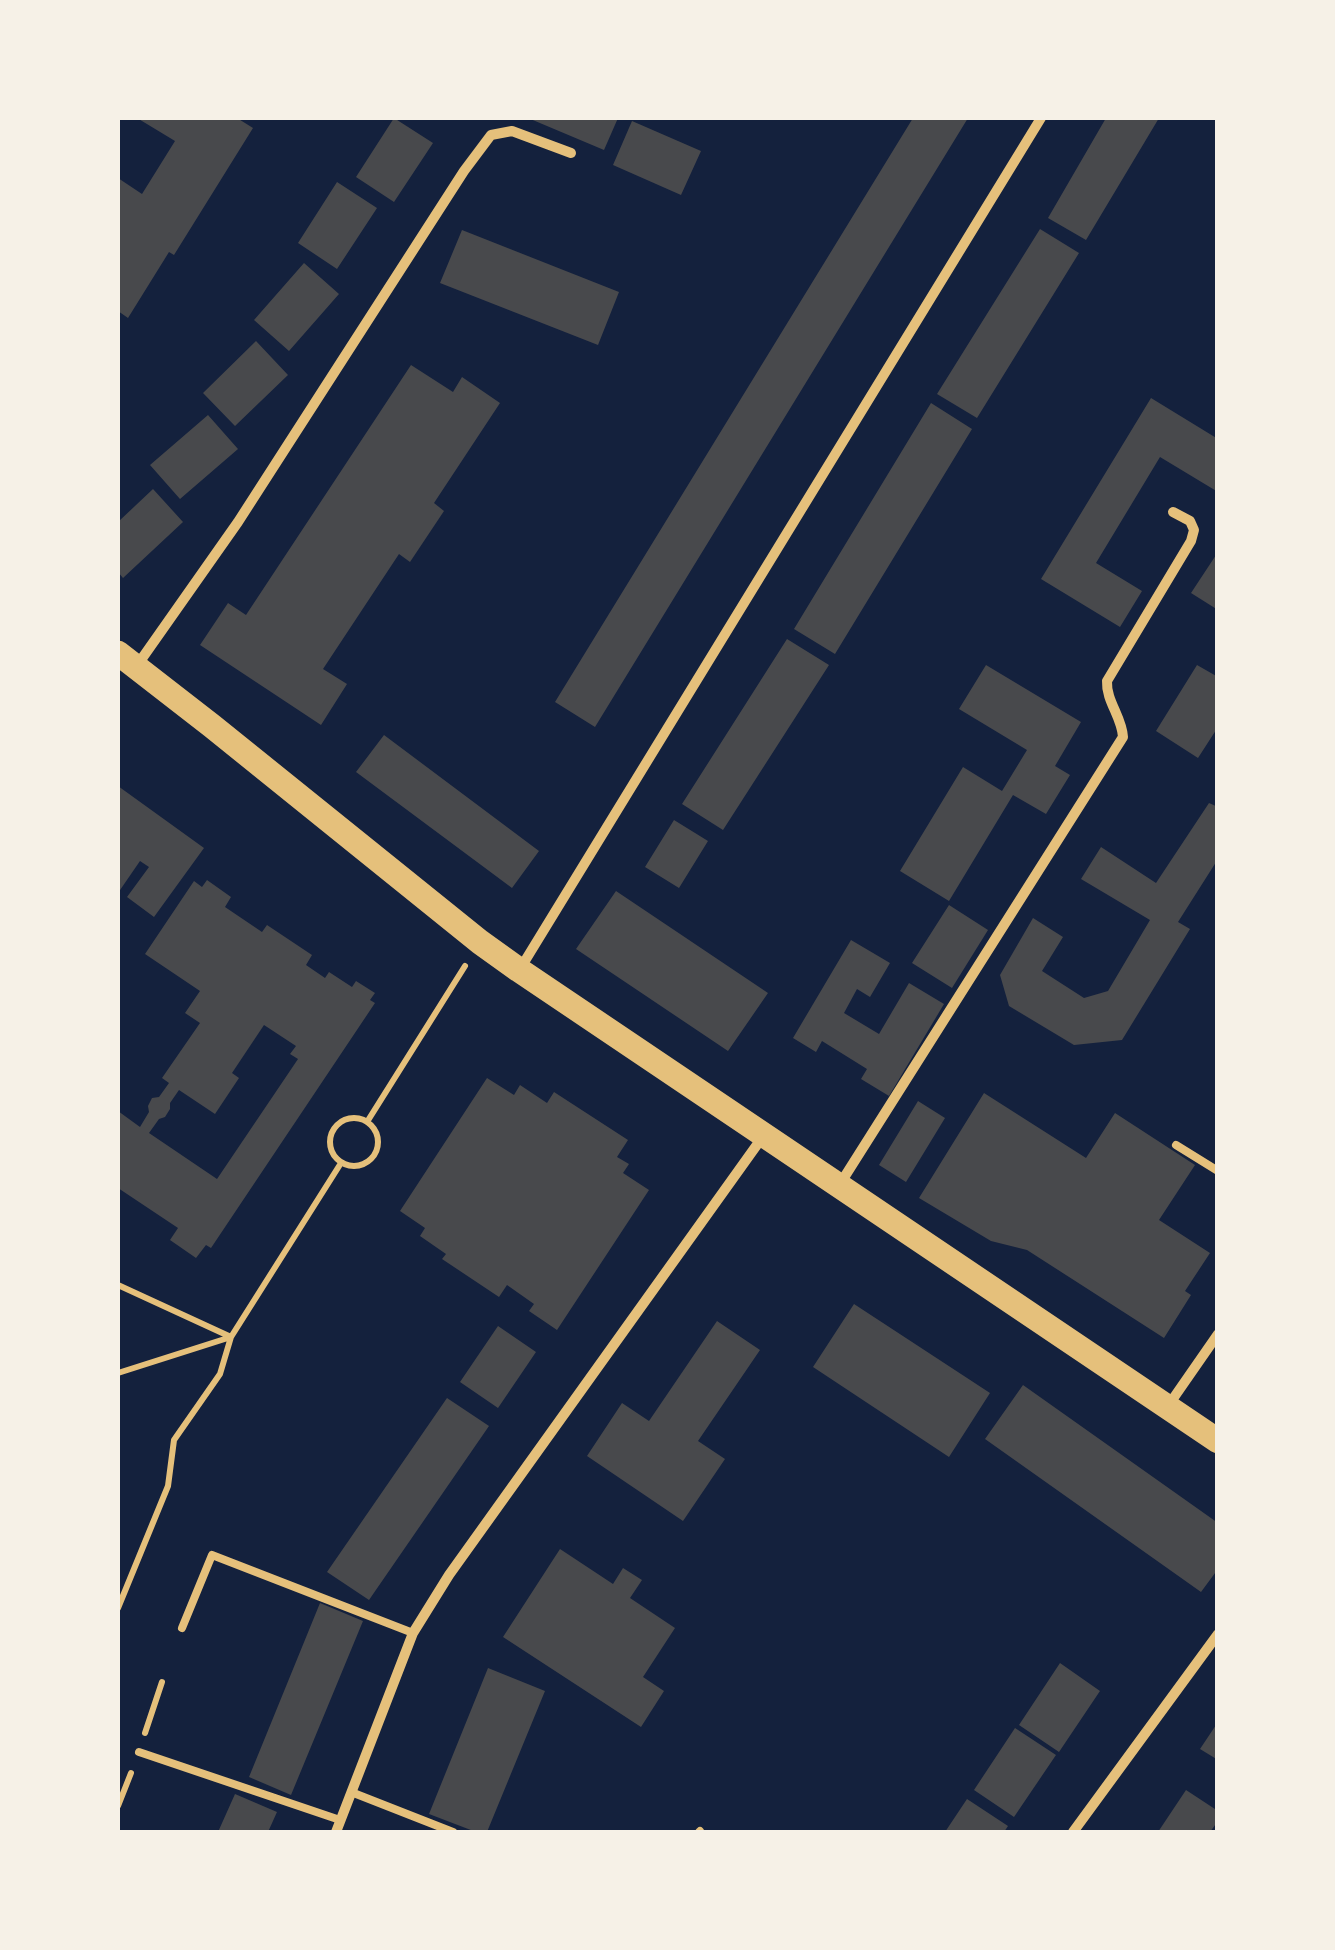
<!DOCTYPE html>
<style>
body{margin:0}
#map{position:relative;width:1335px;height:1950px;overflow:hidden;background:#14213d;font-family:"Golos Text",sans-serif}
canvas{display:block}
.frame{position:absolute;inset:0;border:120px solid #f6f1e7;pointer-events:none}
</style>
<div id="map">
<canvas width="1335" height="1950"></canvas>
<div class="frame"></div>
</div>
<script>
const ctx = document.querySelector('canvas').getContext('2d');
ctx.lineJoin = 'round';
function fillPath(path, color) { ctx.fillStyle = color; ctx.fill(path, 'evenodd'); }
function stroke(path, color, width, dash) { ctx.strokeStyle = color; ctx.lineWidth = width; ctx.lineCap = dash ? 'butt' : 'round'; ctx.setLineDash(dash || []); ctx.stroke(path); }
const building = new Path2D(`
 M 137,118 L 237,118 L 253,128 L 174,255 L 169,252 L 128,318 L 118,311 L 118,178 L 142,194 L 175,141 Z
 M 394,118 L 433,143 L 394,202 L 356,177 Z
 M 528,118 L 618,118 L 604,150 Z
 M 913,118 L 968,118 L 595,727 L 555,702 Z
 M 1106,118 L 1159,118 L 1086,240 L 1048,218 Z
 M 632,121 L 701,151 L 681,195 L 613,165 Z
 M 337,182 L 377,208 L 337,269 L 298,243 Z
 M 1040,229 L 1079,253 L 977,418 L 937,394 Z
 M 462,230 L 619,292 L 598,345 L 440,283 Z
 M 304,263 L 339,294 L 289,351 L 254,320 Z
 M 256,341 L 288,375 L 235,426 L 203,393 Z
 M 411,365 L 453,392 L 462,377 L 500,403 L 434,503 L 444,511 L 410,562 L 399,554 L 323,669 L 347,684 L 321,725 L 200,645 L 228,603 L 246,615 Z
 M 1151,398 L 1218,439 L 1218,492 L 1160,457 L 1096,563 L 1142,591 L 1120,627 L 1041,579 Z
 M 931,403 L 972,429 L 835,654 L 794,629 Z
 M 208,415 L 238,449 L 180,499 L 150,465 Z
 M 153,489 L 183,522 L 123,578 L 118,572 L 118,522 Z
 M 1218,552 L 1218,610 L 1191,593 Z
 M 787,639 L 829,665 L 723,830 L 682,804 Z
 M 986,665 L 1081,722 L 1055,766 L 1070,775 L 1046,814 L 1013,795 L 949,901 L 900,871 L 963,767 L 1002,791 L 1027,750 L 959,709 Z
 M 1197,665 L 1218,677 L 1218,727 L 1198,758 L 1156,731 Z
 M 384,735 L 539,851 L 512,888 L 356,772 Z
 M 118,786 L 204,848 L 154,917 L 127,897 L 149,867 L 140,861 L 118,893 Z
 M 1209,803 L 1218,807 L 1218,859 L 1178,922 L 1190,929 L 1122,1040 L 1074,1045 L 1009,1006 L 1000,975 L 1033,918 L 1063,937 L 1042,971 L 1084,998 L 1108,991 L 1150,920 L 1081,879 L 1101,847 L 1156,883 Z
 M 674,820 L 708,841 L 679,888 L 645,867 Z
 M 207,880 L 231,897 L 225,907 L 262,932 L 267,925 L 312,955 L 306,965 L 325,978 L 329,972 L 352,987 L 356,981 L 375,993 L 370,1000 L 375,1003 L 211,1248 L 206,1245 L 196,1258 L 170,1240 L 178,1228 L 118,1188 L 118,1111 L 140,1127 L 149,1112 L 148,1106 L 152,1098 L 159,1097 L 169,1083 L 162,1078 L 200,1023 L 185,1013 L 200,991 L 145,954 L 194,881 L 202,887 ZM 264,1025 L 296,1046 L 290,1054 L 298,1059 L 217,1179 L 149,1133 L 159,1119 L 165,1117 L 170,1109 L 170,1103 L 179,1090 L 215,1114 L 239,1078 L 232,1073 Z
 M 616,891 L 768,993 L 728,1051 L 576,949 Z
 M 949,905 L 988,930 L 952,988 L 912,963 Z
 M 851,940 L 890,963 L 870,997 L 857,989 L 844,1013 L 879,1034 L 909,983 L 944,1004 L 889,1096 L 861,1079 L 867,1069 L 822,1041 L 816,1052 L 793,1038 Z
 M 487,1078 L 514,1095 L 520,1085 L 547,1103 L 554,1092 L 628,1140 L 617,1157 L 629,1164 L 623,1173 L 649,1190 L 557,1330 L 529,1311 L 534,1304 L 507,1285 L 499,1297 L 442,1259 L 446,1254 L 420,1236 L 425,1228 L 400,1211 Z
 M 984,1093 L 1086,1158 L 1115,1113 L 1195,1165 L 1159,1220 L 1210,1253 L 1185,1291 L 1191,1295 L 1164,1338 L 1027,1250 L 991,1241 L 919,1198 Z
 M 918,1101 L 945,1118 L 906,1182 L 879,1165 Z
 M 854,1304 L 990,1393 L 949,1457 L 813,1367 Z
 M 717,1321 L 760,1350 L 698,1441 L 725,1459 L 683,1521 L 587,1456 L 622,1403 L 649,1421 Z
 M 498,1326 L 536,1352 L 498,1408 L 460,1382 Z
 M 1023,1385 L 1218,1523 L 1218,1569 L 1201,1592 L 985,1439 Z
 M 447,1398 L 489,1426 L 369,1600 L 327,1572 Z
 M 560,1549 L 613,1584 L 623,1568 L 642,1580 L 630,1598 L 675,1628 L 643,1677 L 664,1691 L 641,1727 L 503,1637 Z
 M 320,1603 L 363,1621 L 291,1795 L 249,1777 Z
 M 1060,1663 L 1100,1691 L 1059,1752 L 1019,1725 Z
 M 488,1668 L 545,1691 L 487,1832 L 476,1832 L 429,1814 Z
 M 1218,1722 L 1218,1760 L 1200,1749 Z
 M 1015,1728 L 1056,1755 L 1014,1817 L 974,1790 Z
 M 1186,1790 L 1218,1811 L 1218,1821 L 1210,1832 L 1158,1832 Z
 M 235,1794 L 277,1812 L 268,1832 L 218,1832 Z
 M 967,1799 L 1008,1826 L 1004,1832 L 945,1832 Z`);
const path = new Path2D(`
 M330 1142a24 24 0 1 1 48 0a24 24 0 1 1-48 0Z
 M 367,1122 L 465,966
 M 118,1285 L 231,1337 L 220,1374 L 174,1440 L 168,1486 L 118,1608
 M 118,1373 L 231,1337 L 341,1163
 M 145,1733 L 162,1682
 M 118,1806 L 131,1773`);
const service = new Path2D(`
 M 1176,1145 L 1218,1171
 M 182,1628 L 212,1555 L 413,1633
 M 139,1752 L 340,1820
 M 351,1792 L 453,1832
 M 699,1832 L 700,1831`);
const minor = new Path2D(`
 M 136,667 L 238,522 L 464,171 L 491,135 L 512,131 L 571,153
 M 520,969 L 1041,118
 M 840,1184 L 1123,737 C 1122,717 1106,701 1107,681 L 1191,541 L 1194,530 L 1190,521 L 1173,512
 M 1168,1406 L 1218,1334
 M 336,1832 L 413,1633 L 449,1575 L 764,1135
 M 1073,1832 L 1218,1634`);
const primary = new Path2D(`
 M 118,653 L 212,726 L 480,942 L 519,970 L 1218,1441`);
fillPath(building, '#48494c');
stroke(path, '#e5c07b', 6);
stroke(service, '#e5c07b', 8);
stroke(minor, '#e5c07b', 10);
stroke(primary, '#e5c07b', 25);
</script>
